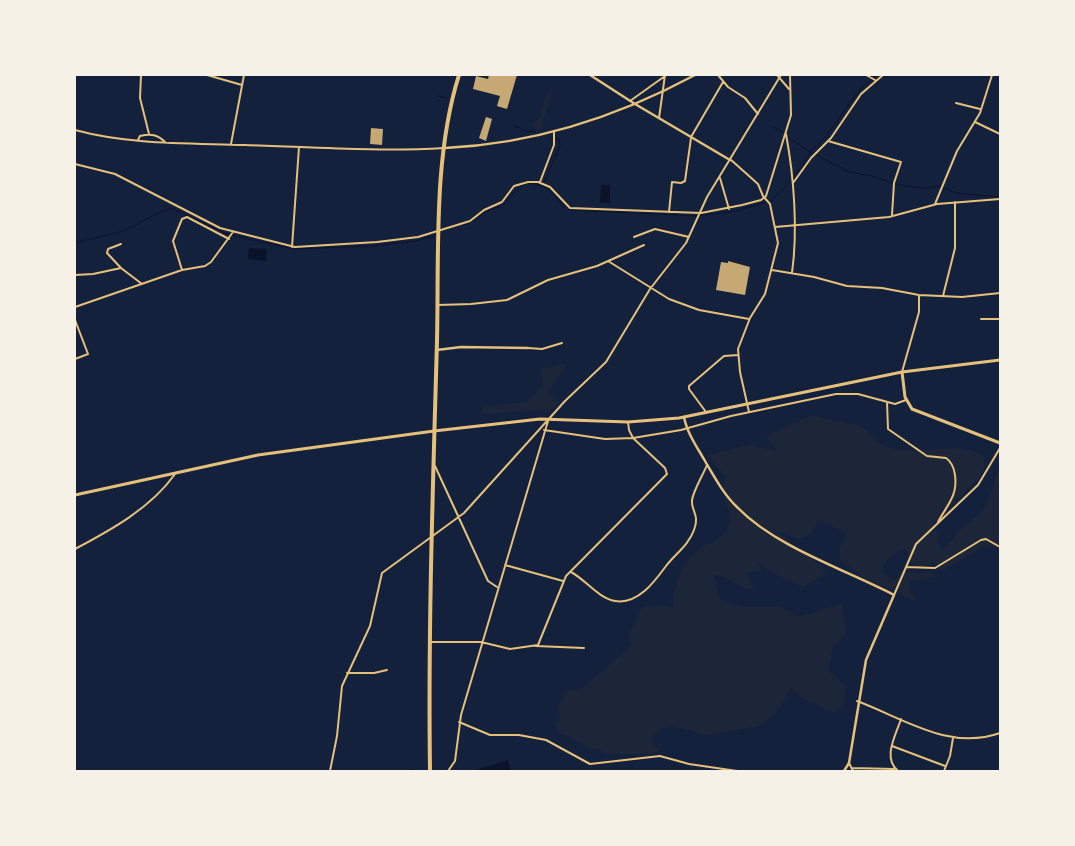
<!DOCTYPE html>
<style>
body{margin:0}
#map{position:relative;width:1075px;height:846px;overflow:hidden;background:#14213d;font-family:Signika,sans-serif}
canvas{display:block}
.frame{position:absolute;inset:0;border:76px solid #f6f1e7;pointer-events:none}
</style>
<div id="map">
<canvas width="1075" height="846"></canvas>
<div class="frame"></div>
</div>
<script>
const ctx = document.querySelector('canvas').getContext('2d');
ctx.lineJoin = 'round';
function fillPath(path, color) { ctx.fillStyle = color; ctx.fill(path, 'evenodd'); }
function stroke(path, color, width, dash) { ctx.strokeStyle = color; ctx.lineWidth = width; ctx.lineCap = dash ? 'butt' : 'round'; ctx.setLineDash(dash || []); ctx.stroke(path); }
const green = new Path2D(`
 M 550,90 L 552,91 L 541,128 L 537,131 L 533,124 L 540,118 L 544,101 Z
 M 567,364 L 548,392 L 558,404 L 552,409 L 482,414 L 481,407 L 527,402 L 543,385 L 541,368 Z
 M 810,416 L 858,425 C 866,428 869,435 875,440 C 881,445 894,450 901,450 C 929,454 960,440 984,457 L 984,468 L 981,476 L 934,523 L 941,550 L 953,540 L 958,531 L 979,515 L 990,497 L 1000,465 L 1000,547 L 982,547 L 942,571 L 936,563 L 922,567 L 913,565 L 906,548 C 895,554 884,559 882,572 L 894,581 L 902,573 L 930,572 L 936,575 L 932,578 L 909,581 L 910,593 L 916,597 L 914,601 L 900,595 L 896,587 L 891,589 L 868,581 L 841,561 L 839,551 L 847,533 L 818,519 L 810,535 L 797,539 L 771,528 L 822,566 L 826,573 L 803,587 L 775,574 L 758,563 L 761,571 L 747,573 L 754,590 C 739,589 730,575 714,575 L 720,600 L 742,607 L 781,607 L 799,617 L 842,603 L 846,634 L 833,647 L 828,670 L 846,686 L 843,706 L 832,713 L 802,698 L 791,689 L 776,713 L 759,726 L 706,735 L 669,725 L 653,736 L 651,742 L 660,750 L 653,754 L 607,754 L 596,748 L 589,749 L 567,735 L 558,733 L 555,725 L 560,718 L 558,705 L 569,691 L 579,690 L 586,685 L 632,645 L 628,635 L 643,607 L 659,605 L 673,608 C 674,586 679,567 696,552 C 708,541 730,539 730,518 C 730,512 726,505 725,499 C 723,492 725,483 725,476 L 707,455 L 750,445 L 778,452 L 766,436 Z`);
const water = new Path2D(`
 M 601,185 L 610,185 L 610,203 L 600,203 Z
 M 249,248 L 267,249 L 266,261 L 248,259 Z
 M 508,760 L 511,771 L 473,771 Z`);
const stream = new Path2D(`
 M 438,96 L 447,98
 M 514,125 L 525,131 L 536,132
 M 772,126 L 785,134
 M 788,137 L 810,152 C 838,131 848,93 878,75
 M 544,183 L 560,146 L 559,139 L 551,138
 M 464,225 C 475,222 480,214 490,210 C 494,208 500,208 504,204 C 516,194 519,177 542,186 C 555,191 559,205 571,210 L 695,216 L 731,212 L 771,201 L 794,178 L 810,152 L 849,172 L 872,176 L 898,185 L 925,188 L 939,186 L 956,193 L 1000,197
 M 75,243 L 124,231 L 158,213 L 171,208 L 227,234 L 294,249 L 371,246 L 416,241 L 435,236
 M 396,771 L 414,770`);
const building = new Path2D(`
 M 489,75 L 517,75 L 507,109 L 497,106 L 500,96 L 473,89 L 476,76 L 488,79 Z
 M 486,117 L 492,119 L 486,141 L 479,138 Z
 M 371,128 L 383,129 L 382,145 L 370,144 Z
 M 728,261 L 750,267 L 745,295 L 716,290 L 721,262 L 728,263 Z`);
const minor = new Path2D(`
 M 141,75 L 140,98 L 149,134
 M 207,75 L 242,85
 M 718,75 L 728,87 L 745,98 L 758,114
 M 777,75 L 789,89
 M 866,75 L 875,80
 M 630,101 L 665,76
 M 956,103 L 980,109
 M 659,118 L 665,75
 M 975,122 L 1000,134
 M 75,130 C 130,145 189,143 245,145 C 311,147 378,152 444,148
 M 786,134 C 794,177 798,230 792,273
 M 691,137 L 723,82
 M 138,140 L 140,136 C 151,133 158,135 165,142
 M 828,141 L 901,162 L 894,183 L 892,215
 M 231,144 L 244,75
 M 730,159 L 758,184 L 763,196 L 770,204 L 778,243 L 765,294 L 750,318 L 738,349 L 740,372 L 749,412
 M 75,164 L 115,174 L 220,228 L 295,247 L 377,242 L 418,237 L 470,221 L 484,210 L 502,202 L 514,186 L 528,182 L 538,182 L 550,187 L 570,208 L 701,213 L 742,205 L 761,200 L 766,196 L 791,115 L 790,75
 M 720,178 L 729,209
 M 540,182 L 554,145 L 554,132
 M 793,183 L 811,158 L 831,138 L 861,94 L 883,75
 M 935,204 L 957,151 L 980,113 L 992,75
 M 669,212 L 672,182 L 681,183 L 685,181 L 691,138
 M 775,227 L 889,217 L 937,204 L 1000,199
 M 634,237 L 655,229 L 689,237
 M 121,244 L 108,249 L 107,253 L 121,268 L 142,284
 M 292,247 L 299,147
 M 608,261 L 669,299 L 699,310 L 749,319
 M 182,270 L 173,241 L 182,219 L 187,217 L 229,239
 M 772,270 L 814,277 L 847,286 L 882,288 L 919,295 L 962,297 L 1000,293
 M 75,275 L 93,274 L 121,268
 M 943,296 L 955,248 L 955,202
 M 438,305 L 471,304 L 507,300 L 548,280 L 597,266 L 644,245
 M 75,307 L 182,270 L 205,266 L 211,262 L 233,232
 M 981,319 L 1000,319
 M 75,320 L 88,354 L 75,359
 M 528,348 L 542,349 L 562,343
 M 902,372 L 919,312 L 919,295
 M 887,402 L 888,429 L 927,456 L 946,458 C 952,462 954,468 955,475 C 958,496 947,505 938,522
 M 706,412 L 689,389 L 689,386 L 724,356 L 738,355
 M 544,430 L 605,439 L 633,438 L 681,430 L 731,416 L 836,394 L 858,394 L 895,404 L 906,400
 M 435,466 L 488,581 L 497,587
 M 75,549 C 111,530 151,508 175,474
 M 505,565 L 563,581
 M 906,567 L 935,568 L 981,540 L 986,539 L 1000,547
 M 571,572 C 586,580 598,598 615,601 C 638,605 655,581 666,566 C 676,553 688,546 694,530 C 700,515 691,511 692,500 C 694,489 703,475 707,465
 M 894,595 L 916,544 L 978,485 L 1000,448
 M 430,642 L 481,642 L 510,649 L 538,645 L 566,576 L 667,474 L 665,468 L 633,438 L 629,430 L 628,422
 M 536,646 L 584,648
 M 347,673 L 374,673 L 387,670
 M 857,701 C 905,719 949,751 1000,733
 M 459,722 L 490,735 L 519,735 L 546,740 L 590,764 L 660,756 L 689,764 L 737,771
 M 892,746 L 945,766
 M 849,763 L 853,771
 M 852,768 L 894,769
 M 330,771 L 337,736 L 342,686 L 370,626 L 382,573 L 464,513 L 565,401 L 606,362 L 650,289 L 686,243 L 707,197 L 781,75
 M 448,771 L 455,761 L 461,715 L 548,421
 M 898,771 C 882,758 896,735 901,719
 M 944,771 L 950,756 L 953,738`);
const tertiary = new Path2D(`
 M 590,75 L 635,104 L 730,160
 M 445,148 C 533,144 617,117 695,75
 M 437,350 L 461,347 L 528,348
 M 684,417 C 687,433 697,447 705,461 C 715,478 724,495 738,508 C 776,547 846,570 894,595 L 866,660 L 849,763 L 844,771`);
const secondary = new Path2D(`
 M 902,372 L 1000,360
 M 75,495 L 258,455 L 434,431`);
const primary = new Path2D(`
 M 434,431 L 540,419 L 628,422 L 679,418 L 902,372 L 905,397 L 912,409 L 1000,443`);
const trunk = new Path2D(`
 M 430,771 C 428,628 433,484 437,341 C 439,255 433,157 459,75`);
fillPath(green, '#1d2539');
fillPath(water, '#0b132b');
stroke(stream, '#0b132b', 1);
fillPath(building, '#c6a872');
stroke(minor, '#e5c07b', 2);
stroke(tertiary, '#e5c07b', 2.5);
stroke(secondary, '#e5c07b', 3);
stroke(primary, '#e5c07b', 3);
stroke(trunk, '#e5c07b', 4);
</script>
